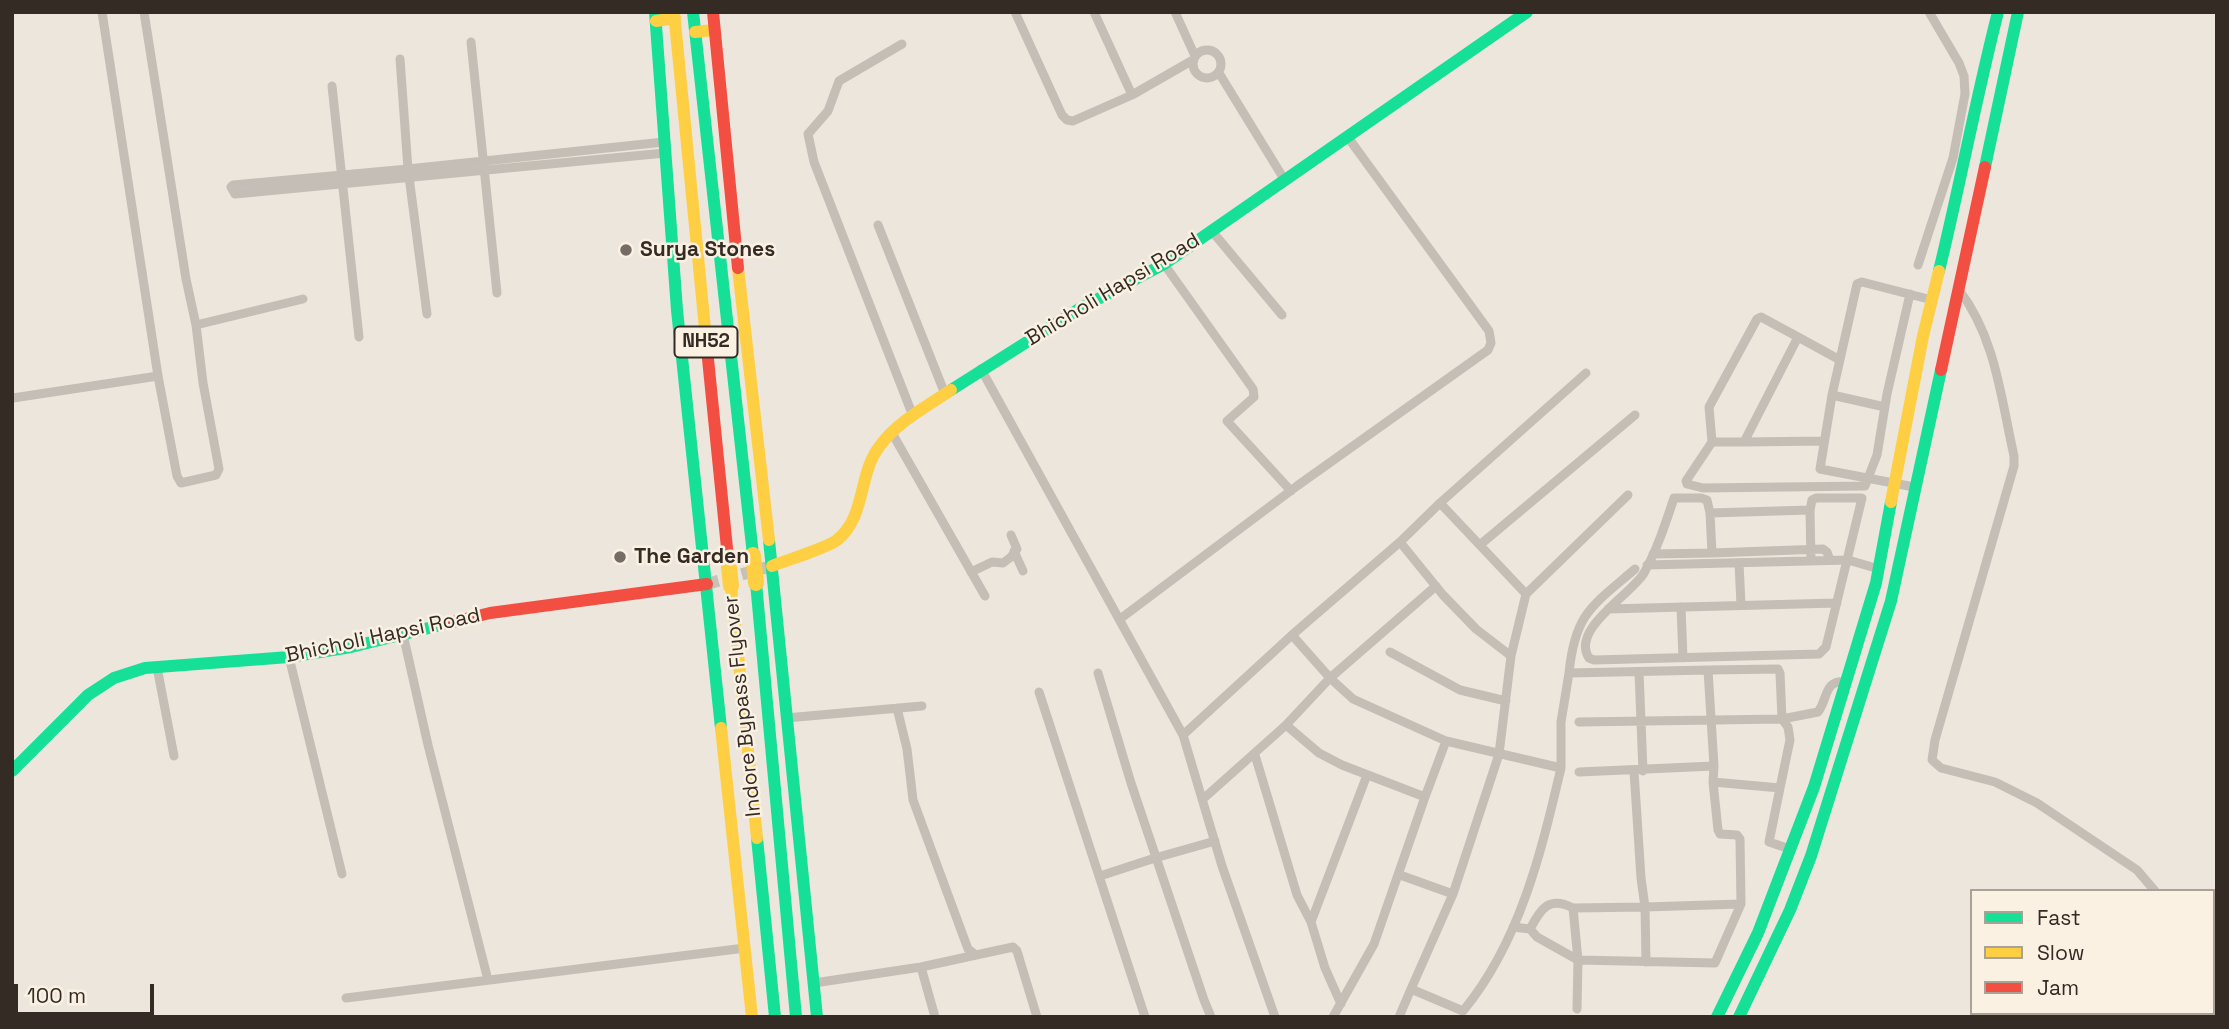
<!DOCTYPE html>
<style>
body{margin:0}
#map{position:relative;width:2229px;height:1029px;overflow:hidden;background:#ece6dc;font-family:"Space Grotesk",sans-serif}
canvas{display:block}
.frame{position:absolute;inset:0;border:14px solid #342b25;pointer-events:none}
.legend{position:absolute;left:1970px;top:889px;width:245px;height:126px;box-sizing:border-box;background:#faf1e3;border:2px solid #aba297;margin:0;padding:9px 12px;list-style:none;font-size:21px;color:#342b25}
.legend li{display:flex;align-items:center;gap:14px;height:35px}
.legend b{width:35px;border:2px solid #aba297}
.scale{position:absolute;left:14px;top:984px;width:140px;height:32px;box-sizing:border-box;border:4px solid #342b25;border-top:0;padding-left:9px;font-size:21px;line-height:24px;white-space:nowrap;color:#342b25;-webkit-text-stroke:5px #faf1e3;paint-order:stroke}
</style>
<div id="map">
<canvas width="2229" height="1029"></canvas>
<div class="frame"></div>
<ul class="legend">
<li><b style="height:9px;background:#16e098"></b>Fast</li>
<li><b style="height:9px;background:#ffcf43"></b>Slow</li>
<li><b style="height:9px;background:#f24e42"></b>Jam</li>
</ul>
<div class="scale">100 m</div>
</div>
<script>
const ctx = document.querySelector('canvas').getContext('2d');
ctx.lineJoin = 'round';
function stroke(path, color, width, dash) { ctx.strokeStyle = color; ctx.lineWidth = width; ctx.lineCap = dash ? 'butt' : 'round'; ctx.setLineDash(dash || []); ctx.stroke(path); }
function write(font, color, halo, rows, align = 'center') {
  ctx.font = font + ' "Space Grotesk",sans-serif'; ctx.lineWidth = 5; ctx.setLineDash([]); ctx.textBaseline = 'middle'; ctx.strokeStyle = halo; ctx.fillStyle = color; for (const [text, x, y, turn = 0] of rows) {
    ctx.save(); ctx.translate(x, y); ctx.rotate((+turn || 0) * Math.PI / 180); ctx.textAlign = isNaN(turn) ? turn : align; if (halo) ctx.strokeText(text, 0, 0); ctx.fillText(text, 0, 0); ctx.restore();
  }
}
const secondaryTunnel = new Path2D(`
 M 707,584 L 772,566`);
const street = new Path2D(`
 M 102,12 L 158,376 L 177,476 L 181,483 L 216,475 L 219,469 L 203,383 L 196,325 L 186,279 L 144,12
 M 1015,12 L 1062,115 L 1067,120 L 1073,121 L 1132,95 L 1193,60
 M 1094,12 L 1132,95
 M 1175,12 L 1195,56
 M 471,42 L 497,293
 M 902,44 L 839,81 L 828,111 L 808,134 L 814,162 L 913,416
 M1193 64a14 14 0 1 1 28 0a14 14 0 1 1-28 0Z
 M 400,59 L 408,169 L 427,314
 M 1219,73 L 1284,179
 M 332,86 L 359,337
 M 664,142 L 408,169 L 233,185 L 231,187 L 235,194 L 665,153
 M 878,225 L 945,394
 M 1211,230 L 1282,315
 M 1164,264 L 1253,389 L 1254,397 L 1227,421 L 1291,491
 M 1918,265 L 1953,158 L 1965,94 L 1964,76 L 1959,63 L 1929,12
 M 1959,290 C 1996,338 2001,399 2014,456 L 2014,466 L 1935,740 L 1932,760 L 1941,768 L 1995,782 L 2037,803 L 2137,870 L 2155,891
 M 196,325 L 303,299
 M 1840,360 L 1798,337 L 1744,442 L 1712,442 L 1686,481 L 1687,484 L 1703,488 L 1865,486 L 1877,455 L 1887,394 L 1910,294
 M 981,369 L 1183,735 L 1222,866 L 1275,1017
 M 1832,395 L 1885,407
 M 13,398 L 158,376
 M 892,433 L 985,596
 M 1712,442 L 1709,407 L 1757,319 L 1761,317 L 1798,337
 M 1744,442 L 1824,441
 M 1914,487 L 1820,469 L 1832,395 L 1857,284 L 1862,282 L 1932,300
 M 1440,503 L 1526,594 L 1628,495
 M 1710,513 L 1707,500 L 1701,498 L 1674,498 C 1666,522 1657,550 1644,573 C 1632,594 1570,629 1589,658 L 1594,660 L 1819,654 L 1826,647 L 1862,498 L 1816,498 L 1812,500 L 1810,510 L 1811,561
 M 1481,544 L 1635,415
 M 1014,551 L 1023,571
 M 1712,553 L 1823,549 L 1827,552 L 1830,560
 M 1653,554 L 1712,553 L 1710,513 L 1810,510
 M 1739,563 L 1741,605
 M 1647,565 L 1848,560 L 1879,569
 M 971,572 L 992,562 L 1003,563 L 1011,557 L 1017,549 L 1011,535
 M 1681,607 L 1683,658
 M 1608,609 L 1837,603
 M 1120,619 L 1297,486 L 1488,350 L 1491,343 L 1489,331 L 1347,136
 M 403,634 L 428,745 L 488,980
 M 1292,635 L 1400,542
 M 1390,652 L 1460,690 L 1506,701
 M 1511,656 L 1526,594
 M 289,657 L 342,874
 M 157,667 L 174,756
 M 1708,670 L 1778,669 L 1780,673 L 1782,719 L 1788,727 L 1790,740 L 1780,788 L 1713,782 L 1714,766
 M 1639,672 L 1643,771
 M 1098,673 L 1131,783 L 1204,1000 L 1211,1017
 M 1569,673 C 1575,613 1592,606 1635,569
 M 1039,692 L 1145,1017
 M 897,708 L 907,749 L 913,800 L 968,949 L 976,955 L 1013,947 L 1017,951 L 1037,1017
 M 786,718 L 922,706
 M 1579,722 L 1782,719 L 1818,712 C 1828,699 1824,679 1846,682
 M 1286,725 L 1330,678 L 1353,699 L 1446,741
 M 1183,735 L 1292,635 L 1330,678 L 1436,586
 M 1255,755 L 1297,895 L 1311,922 L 1325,968 L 1341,1004
 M 1561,768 L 1561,722 L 1569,673 L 1708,670 L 1714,766 L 1579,772
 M 1634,771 L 1641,878 L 1645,907 L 1741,904 L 1740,839 L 1737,835 L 1720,834 L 1718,830 L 1713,782
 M 1780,788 L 1769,842 L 1790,849
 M 1203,799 L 1286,725 L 1319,753 L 1342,765 L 1425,797 L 1446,741 L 1561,768 C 1541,853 1520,942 1463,1011 L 1411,989 L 1399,1017
 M 1400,875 L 1453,894 L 1411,989
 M 1100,876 L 1155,858 L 1215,841
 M 1453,894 L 1499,754 L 1511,656 L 1476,629 L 1443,595 L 1400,542 L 1440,503 L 1586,373
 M 1573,908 L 1578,960 L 1577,1009
 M 1311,922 L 1367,775
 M 1513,927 L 1530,929 C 1541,908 1549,896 1573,908 L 1645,907 L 1646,962
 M 1530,929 L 1537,937 L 1578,960 L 1715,963 L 1741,904
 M 921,967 L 935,1017
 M 814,983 L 921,967 L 976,955
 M 346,998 L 745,948
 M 2197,1013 L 2198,1017
 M 1333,1017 L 1374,944 L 1425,797`);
const fast = new Path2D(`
 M 655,12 L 677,310 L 721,728
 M 693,12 L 753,555
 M 1985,167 L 2018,12
 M 1939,271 C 1960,185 1976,98 1998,12
 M 951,390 L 1079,309 L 1164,264 L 1527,12
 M 769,540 L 817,1017
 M 756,583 L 796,1017
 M 12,771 L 88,695 L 114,678 L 145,668 L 289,657 L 351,647 L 453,622
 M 757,838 L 775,1017
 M 1717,1017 L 1758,933 L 1814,787 L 1876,583 L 1891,502
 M 1739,1017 L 1790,910 L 1811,856 L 1891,601 L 1941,370`);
const slow = new Path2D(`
 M 674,12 L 707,349
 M 656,21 L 675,18
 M 695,32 L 714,30
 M 738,268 L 769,540
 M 1891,502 L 1923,336 L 1939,271
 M 772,566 C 787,560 827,548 837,540 C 866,517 858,475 879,447 C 897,422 926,407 951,390
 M 731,586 L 757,838
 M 721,728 L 752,1017`);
const jam = new Path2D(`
 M 713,12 L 738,268
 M 707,349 L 728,558
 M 1941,370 L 1985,167
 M 453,622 L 490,613 L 707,584`);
const slowBridge = new Path2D(`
 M 753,555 L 756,583
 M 728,558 L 731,586`);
const markers = [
 [626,250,7,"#746c65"],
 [620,557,7,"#746c65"]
];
const shields = [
 [706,342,63]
];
const shieldNames = [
 ["NH52",706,342]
];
const poiNames = [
 ["Surya Stones",640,250],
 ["The Garden",634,557]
];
const streetNames = [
 ["Bhicholi Hapsi Road",1113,290,-31],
 ["Bhicholi Hapsi Road",383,636,-12],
 ["Indore Bypass Flyover",743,706,-96]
];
stroke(secondaryTunnel, '#c7c1b7', 12, [12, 6]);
stroke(street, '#c4beb6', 9);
stroke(fast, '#16e098', 12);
stroke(slow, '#ffcf43', 12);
stroke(jam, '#f24e42', 12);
stroke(slowBridge, '#ffcf43', 16);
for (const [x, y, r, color] of markers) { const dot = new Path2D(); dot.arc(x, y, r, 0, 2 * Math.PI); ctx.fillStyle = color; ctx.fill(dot); stroke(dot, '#faf1e3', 2.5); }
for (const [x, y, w] of shields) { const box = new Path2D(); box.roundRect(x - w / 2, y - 15.5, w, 31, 5); ctx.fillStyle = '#faf1e3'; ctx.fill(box); stroke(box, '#342b25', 2); }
write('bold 19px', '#342b25', null, shieldNames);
write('bold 21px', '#342b25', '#faf1e3', poiNames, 'left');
write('21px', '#342b25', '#faf1e3', streetNames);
</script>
